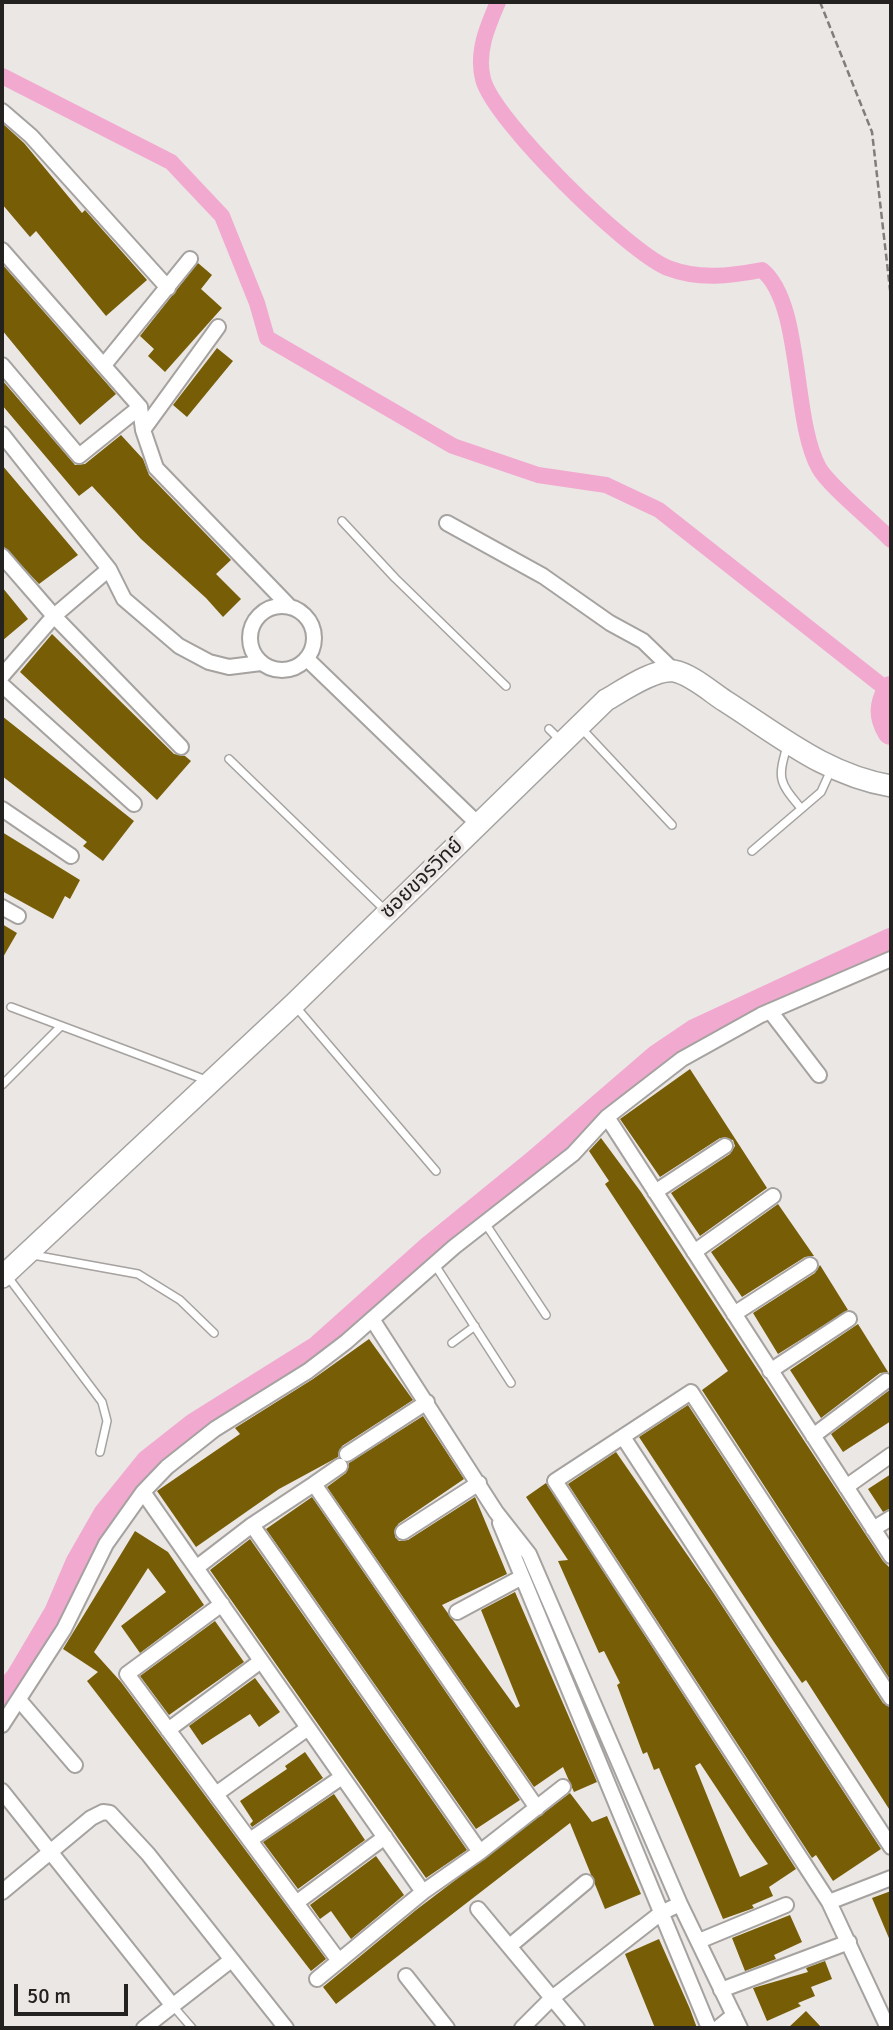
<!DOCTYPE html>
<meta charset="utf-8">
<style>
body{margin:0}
#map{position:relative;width:893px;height:2030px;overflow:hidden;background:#eae7e4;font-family:Signika,sans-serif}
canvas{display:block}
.frame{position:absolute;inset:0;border:4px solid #242221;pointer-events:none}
.scale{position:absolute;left:14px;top:1984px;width:114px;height:32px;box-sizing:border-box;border:4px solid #242221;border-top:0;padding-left:9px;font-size:21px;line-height:24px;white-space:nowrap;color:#242221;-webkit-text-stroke:5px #eae7e4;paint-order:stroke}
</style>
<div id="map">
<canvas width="893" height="2030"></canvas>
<div class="frame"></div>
<div class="scale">50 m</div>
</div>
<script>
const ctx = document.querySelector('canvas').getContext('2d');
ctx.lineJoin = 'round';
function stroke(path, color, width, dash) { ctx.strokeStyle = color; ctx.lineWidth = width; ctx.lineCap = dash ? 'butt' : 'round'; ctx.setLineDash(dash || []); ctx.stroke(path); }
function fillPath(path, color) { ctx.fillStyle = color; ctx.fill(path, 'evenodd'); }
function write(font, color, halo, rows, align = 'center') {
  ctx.font = font + ' Signika,"Noto Sans Thai",sans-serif'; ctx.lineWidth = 7; ctx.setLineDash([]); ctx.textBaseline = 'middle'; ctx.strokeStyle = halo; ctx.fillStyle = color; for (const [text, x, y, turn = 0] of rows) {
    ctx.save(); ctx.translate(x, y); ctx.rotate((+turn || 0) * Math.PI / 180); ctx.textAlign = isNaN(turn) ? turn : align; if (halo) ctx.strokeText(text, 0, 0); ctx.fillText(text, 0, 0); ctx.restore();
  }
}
const canal = new Path2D(`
 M 498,2 C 488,25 476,52 483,79 C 493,120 628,252 668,268 C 699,280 730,276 762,270 C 803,303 792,420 819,468 C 829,486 874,522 891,540
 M 2,76 L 171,162 L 222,216 L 257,303 L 267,338 L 453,446 L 538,475 L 606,485 L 659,510 L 890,692`);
const river = new Path2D(`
 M 891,690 C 883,705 882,716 891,731
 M 2,1699 L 19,1679 L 58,1613 L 79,1564 L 107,1515 L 149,1463 L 196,1426 L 319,1349 L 432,1248 L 535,1164 L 658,1058 L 695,1033 L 891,942`);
const building = new Path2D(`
 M 2,123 L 24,143 L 82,213 L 85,210 L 147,280 L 106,316 L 36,231 L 30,237 L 2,204 Z
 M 198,263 L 212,275 L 201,289 L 222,308 L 165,372 L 148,356 L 154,349 L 140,336 Z
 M 2,264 L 116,394 L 80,425 L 2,330 Z
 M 217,348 L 233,361 L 187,417 L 173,405 Z
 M 2,380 L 75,465 L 85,464 L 121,435 L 143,459 L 149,475 L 231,560 L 216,574 L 241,599 L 223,617 L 206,598 L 141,539 L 92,486 L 79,496 L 2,405 Z
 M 2,465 L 78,555 L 39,584 L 2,545 Z
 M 2,587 L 28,619 L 2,641 Z
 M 52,634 L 174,754 L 185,756 L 191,761 L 157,800 L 20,672 Z
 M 2,716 L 134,821 L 103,861 L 83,846 L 87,842 L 2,776 Z
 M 2,832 L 80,880 L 70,899 L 65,896 L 53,919 L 2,891 Z
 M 2,924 L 17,933 L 2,959 Z
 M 690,1069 L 767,1188 L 700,1236 L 671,1193 L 730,1154 L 735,1146 L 733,1140 L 720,1138 L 660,1177 L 620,1119 Z
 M 601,1138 L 641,1192 L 883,1561 L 891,1569 L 891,1681 L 702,1390 L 728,1371 L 605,1184 L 609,1181 L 589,1151 Z
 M 778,1204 L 814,1256 L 805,1257 L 742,1297 L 711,1252 Z
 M 820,1265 L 848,1310 L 778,1354 L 753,1313 L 815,1273 Z
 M 858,1324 L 888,1372 L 880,1373 L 821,1418 L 790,1370 Z
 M 369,1339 L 413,1400 L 342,1446 L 338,1457 L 279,1489 L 196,1547 L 157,1491 L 240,1434 L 235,1428 L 313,1379 Z
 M 891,1389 L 891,1421 L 843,1452 L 831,1434 Z
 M 688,1405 L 883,1703 L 891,1708 L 891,1812 L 806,1680 L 802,1683 L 774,1642 L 639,1437 Z
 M 423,1416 L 464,1479 L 398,1524 L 395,1537 L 399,1541 L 408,1540 L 475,1497 L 507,1574 L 442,1605 L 516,1708 L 520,1706 L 481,1610 L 515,1592 L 597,1782 L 574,1792 L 563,1767 L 534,1787 L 327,1487 L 346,1473 L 349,1463 Z
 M 616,1452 L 713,1592 L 881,1849 L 833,1881 L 816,1855 L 812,1858 L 568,1484 Z
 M 891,1474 L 891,1508 L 883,1512 L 868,1489 Z
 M 546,1483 L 796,1869 L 769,1887 L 773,1896 L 752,1905 L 754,1908 L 723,1919 L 659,1768 L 654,1770 L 647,1752 L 643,1754 L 617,1685 L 620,1683 L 604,1651 L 599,1653 L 558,1561 L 568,1560 L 526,1497 ZM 700,1763 L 751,1840 L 768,1864 L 740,1877 L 695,1766 Z
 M 312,1497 L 520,1800 L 476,1829 L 266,1529 Z
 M 135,1531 L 168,1552 L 204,1605 L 140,1653 L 121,1626 L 166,1592 L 148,1568 L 94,1652 L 121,1682 L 326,1959 L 311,1971 L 87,1681 L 98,1672 L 63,1649 Z
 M 250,1539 L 467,1850 L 426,1878 L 210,1570 Z
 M 215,1621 L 244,1662 L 169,1715 L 140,1676 Z
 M 255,1678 L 280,1712 L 259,1727 L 250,1714 L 202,1745 L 189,1726 Z
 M 305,1752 L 323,1778 L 252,1827 L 250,1824 L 253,1821 L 240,1801 L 287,1769 L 285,1766 Z
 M 570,1793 L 592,1822 L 607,1816 L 641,1894 L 605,1909 L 570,1823 L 336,2004 L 323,1987 L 416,1910 Z
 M 334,1794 L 365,1840 L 298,1889 L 263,1842 Z
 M 376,1856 L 404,1895 L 351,1939 L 331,1911 L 320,1919 L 310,1905 Z
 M 891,1891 L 891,1943 L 872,1898 Z
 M 790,1915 L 802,1942 L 774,1955 L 776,1959 L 745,1971 L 732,1938 Z
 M 659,1939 L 690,2009 L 697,2028 L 655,2028 L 625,1954 Z
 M 825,1961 L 832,1979 L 811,1987 L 815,1996 L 798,2003 L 801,2006 L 767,2021 L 753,1988 L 808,1972 L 806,1968 Z
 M 806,2011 L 822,2028 L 788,2028 Z`);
const path = new Path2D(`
 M 820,2 L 872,132 L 891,298`);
const lane = new Path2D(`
 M 342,521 L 395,578 L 506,686
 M 549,729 L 562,742
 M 582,729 L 672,825
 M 787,746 C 778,778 778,781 800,807
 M 229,759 L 387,912
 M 752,851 L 821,792 L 831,770
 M 11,1007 L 206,1080
 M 296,1007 L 436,1171
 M 2,1085 L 61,1026
 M 485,1223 L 546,1315
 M 33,1255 L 138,1274 L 180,1300 L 214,1333
 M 435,1265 L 511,1383
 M 8,1277 L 102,1402 L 107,1421 L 100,1452
 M 452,1343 L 475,1326
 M 173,2006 L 192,2028`);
const street = new Path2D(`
 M 2,111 L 31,136 L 168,288
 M 2,250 L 140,407 L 143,430 L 156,468 L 290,607
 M 2,365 L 79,456 L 140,407
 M 104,365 L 190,259
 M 143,430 L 218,327
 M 2,434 L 109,569
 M 447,523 L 543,576 L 610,623 L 643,641 L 674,671
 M 2,556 L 54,616 L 181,747
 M250 638a32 32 0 1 1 64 0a32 32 0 1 1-64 0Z
 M 307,659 L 478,824
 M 2,676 L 54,616 L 109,569 L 124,599 L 179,646 L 209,662 L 229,667 L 261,663
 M 2,685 L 134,804
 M 2,809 L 71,856
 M 2,907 L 18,916
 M 770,1011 L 819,1075
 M 607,1117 L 891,1556
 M 655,1192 L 725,1146
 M 694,1252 L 773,1196
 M 734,1314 L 810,1265
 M 372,1319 L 496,1512 L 529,1554 L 680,1904 L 740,2028
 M 770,1371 L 849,1319
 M 813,1436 L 886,1381
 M 623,1437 L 891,1847
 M 347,1454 L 427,1402
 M 314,1484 L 340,1466
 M 846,1487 L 891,1455
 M 143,1492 L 423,1892 L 480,1852 L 563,1787
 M 500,1523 L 709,2028
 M 252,1525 L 480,1852
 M 873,1529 L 891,1518
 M 403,1532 L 479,1483
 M 196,1568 L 252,1525 L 314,1484 L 537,1808
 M 222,1604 L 127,1674 L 339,1961
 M 457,1612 L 522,1577
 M 20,1701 L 75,1765
 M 2,1725 L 64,1629 L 106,1544 L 143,1492 L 167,1467 L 215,1429 L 308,1371 L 346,1342 L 454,1247 L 573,1154 L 607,1117 L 682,1059 L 761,1015 L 891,959
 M 168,1730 L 261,1661
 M 2,1791 L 173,2006
 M 216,1794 L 308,1728
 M 250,1840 L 342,1777
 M 2,1892 L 91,1818 L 103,1812 L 110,1813 L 148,1854 L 286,2028
 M 829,1902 L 891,1878
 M 296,1903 L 385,1837
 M 478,1909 L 577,2028
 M 699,1941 L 786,1905
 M 511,1945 L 586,1882
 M 406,1976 L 447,2028
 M 317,1979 L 423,1892
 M 721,1990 L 849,1942
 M 144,2028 L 230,1961
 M 522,2028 L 552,1998 L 661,1913 L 680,1904
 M 718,2028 L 734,2015
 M 888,2028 L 829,1902 L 555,1481 L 691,1392 L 891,1698`);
const secondary = new Path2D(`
 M 2,1277 L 294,1004 L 606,700 C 622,691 655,668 674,671 C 691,674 711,692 725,701 C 780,736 826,775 891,786`);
const streetNames = [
 ["ซอยขจรวิทย์",422,879,-44]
];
stroke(canal, '#f2a9cf', 16);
stroke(river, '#f2a9cf', 28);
fillPath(building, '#785d07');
stroke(lane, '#a5a2a0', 10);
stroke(street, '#a5a2a0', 18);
stroke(secondary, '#a5a2a0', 24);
stroke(path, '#807e7c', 2.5, [7, 3.5]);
stroke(lane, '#fff', 7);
stroke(street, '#fff', 14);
stroke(secondary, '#fff', 21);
write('21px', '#242221', '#eae7e4', streetNames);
</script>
